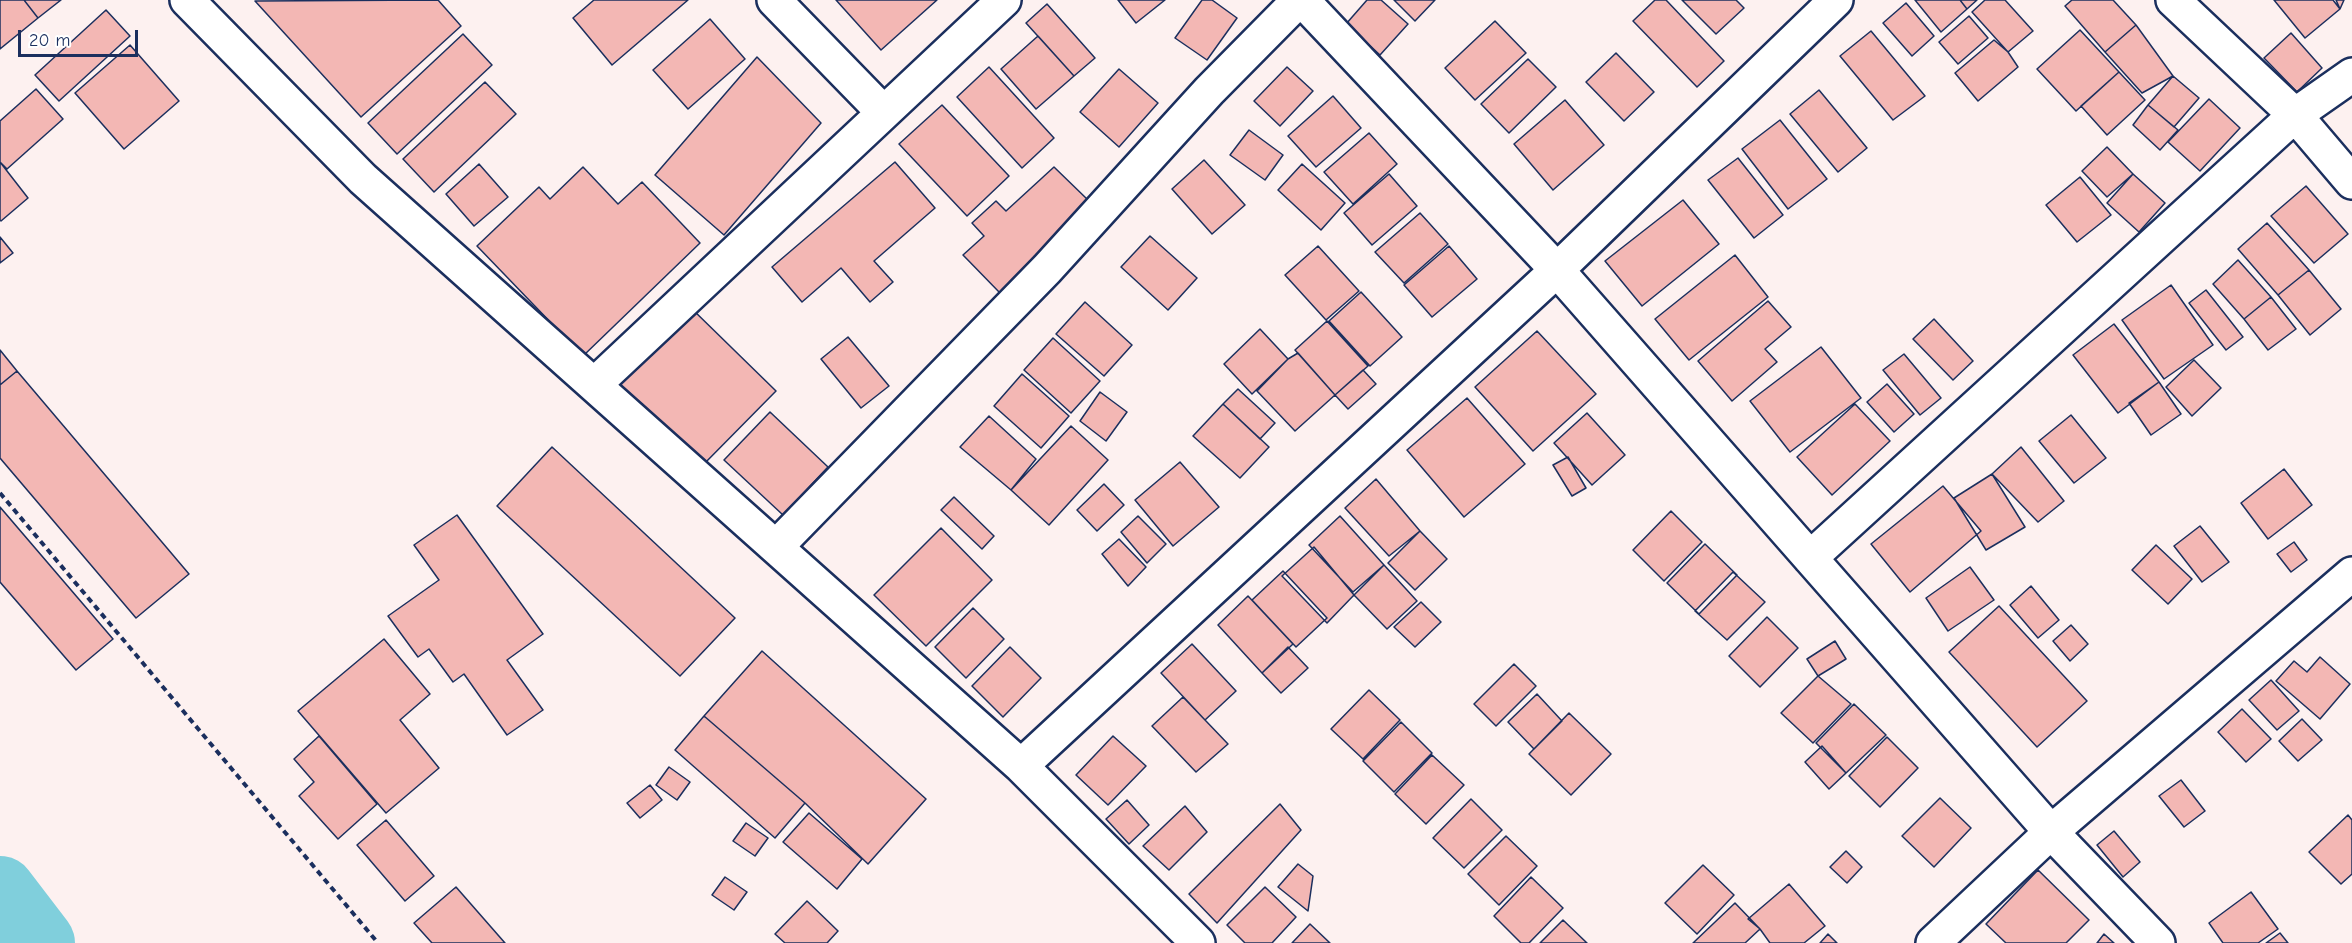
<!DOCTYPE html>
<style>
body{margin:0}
#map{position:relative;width:2352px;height:943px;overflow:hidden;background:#fdf1f0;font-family:"Comic Neue",sans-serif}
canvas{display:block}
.scale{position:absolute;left:18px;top:30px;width:120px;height:27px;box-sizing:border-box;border:3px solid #1b2f5e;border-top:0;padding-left:8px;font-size:18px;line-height:21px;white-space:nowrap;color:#1b2f5e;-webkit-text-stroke:4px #fff;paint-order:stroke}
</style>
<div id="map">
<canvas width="2352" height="943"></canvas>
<div class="scale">20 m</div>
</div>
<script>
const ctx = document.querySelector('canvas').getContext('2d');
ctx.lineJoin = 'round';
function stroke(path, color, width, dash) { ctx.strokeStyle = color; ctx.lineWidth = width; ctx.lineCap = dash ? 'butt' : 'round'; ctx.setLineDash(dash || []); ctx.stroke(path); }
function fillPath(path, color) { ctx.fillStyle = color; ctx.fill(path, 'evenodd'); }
const river = new Path2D(`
 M 0,892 L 39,943`);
const building = new Path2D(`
 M 0,0 L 24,0 L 38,18 L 0,49 Z
 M 24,0 L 61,0 L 38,18 Z
 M 438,0 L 461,26 L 361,117 L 255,1 Z
 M 594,0 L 688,0 L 612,65 L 573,18 Z
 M 836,0 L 937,0 L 881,50 Z
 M 1118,0 L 1165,0 L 1136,23 Z
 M 1202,0 L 1212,0 L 1237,18 L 1207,60 L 1175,38 Z
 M 1367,0 L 1381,0 L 1408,24 L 1380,55 L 1346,24 Z
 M 1394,0 L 1435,0 L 1415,21 Z
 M 1655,0 L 1666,0 L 1724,61 L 1697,87 L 1633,21 Z
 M 1682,0 L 1736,0 L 1744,8 L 1716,34 Z
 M 1915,0 L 1960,0 L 1967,9 L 1941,32 Z
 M 1960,0 L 1977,0 L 1967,9 Z
 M 1985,0 L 2005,0 L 2033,31 L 2008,52 L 1972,12 Z
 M 2072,0 L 2113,0 L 2136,25 L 2105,52 L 2065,6 Z
 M 2274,0 L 2333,0 L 2340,9 L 2305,38 Z
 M 2336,0 L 2344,0 L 2340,9 Z
 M 1906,3 L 1934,36 L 1912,56 L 1883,23 Z
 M 1047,4 L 1095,58 L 1074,76 L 1026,23 Z
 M 106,10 L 130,36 L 59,101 L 35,75 Z
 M 1969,16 L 1988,38 L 1958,64 L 1939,42 Z
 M 710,19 L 745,59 L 688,109 L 653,70 Z
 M 1495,21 L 1526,53 L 1475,100 L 1445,68 Z
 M 2136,25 L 2173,76 L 2142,93 L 2105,52 Z
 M 2080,30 L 2119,72 L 2076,111 L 2037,69 Z
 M 1871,31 L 1925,96 L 1893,120 L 1840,56 Z
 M 2291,33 L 2322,68 L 2297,92 L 2264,58 Z
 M 463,34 L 492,65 L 397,154 L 368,123 Z
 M 1038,36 L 1074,76 L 1036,109 L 1001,69 Z
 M 1994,40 L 2008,52 L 2018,67 L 1978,101 L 1955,73 Z
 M 130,45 L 179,101 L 124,149 L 75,93 Z
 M 1616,53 L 1654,92 L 1624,121 L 1586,82 Z
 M 757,57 L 821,123 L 724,235 L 655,175 Z
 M 1528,59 L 1556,87 L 1509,133 L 1481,104 Z
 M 989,67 L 1054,138 L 1022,168 L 957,97 Z
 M 1287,67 L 1313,91 L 1280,126 L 1254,101 Z
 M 1119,69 L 1158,103 L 1119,147 L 1080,112 Z
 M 2119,72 L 2145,100 L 2107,135 L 2081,106 Z
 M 2173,76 L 2199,98 L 2174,127 L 2148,105 Z
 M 485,82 L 516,114 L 434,192 L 403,159 Z
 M 36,89 L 63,119 L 7,169 L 0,162 L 0,121 Z
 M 1819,90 L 1867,148 L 1838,172 L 1790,114 Z
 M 1333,96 L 1361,128 L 1316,167 L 1288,136 Z
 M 2209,99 L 2240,128 L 2200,171 L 2168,142 Z
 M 1565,100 L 1604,145 L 1553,190 L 1514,144 Z
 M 942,105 L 1009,176 L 967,216 L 899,144 Z
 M 2148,105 L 2178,130 L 2160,150 L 2133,125 Z
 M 1780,120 L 1827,179 L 1788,209 L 1742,149 Z
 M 1249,130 L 1283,155 L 1265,180 L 1230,155 Z
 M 1369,133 L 1397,164 L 1353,204 L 1324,172 Z
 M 2107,147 L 2133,174 L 2107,197 L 2082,171 Z
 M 1738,158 L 1783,215 L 1754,238 L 1708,180 Z
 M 1204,160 L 1245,205 L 1212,234 L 1172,189 Z
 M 0,162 L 28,198 L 1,221 L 0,220 Z
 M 895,162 L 935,208 L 874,261 L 893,282 L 870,302 L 841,268 L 802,302 L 772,267 Z
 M 479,164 L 508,197 L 474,226 L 446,194 Z
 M 1302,164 L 1345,203 L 1321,230 L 1278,190 Z
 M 583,167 L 618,204 L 642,182 L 700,243 L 583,356 L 477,246 L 539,187 L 550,199 Z
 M 1054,167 L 1088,200 L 1000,293 L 963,255 L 984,236 L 972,223 L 996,201 L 1006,211 Z
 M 1389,174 L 1417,206 L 1372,245 L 1344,213 Z
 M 2133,174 L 2165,203 L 2139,232 L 2107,203 Z
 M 2080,177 L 2111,215 L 2077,242 L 2046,205 Z
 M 2306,186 L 2348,234 L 2314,263 L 2271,216 Z
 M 1683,200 L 1719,244 L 1642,306 L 1605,261 Z
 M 1420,213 L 1448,244 L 1404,283 L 1375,252 Z
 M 2267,223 L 2309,270 L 2278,295 L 2238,249 Z
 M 1150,236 L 1197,278 L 1168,310 L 1121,267 Z
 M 0,237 L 13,253 L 0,263 Z
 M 1318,246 L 1359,291 L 1326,320 L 1285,275 Z
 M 1449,246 L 1477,279 L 1432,317 L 1404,285 Z
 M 1735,255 L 1768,297 L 1689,360 L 1655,319 Z
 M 2238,260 L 2271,297 L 2244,319 L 2213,284 Z
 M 2309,270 L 2341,309 L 2310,335 L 2278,295 Z
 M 2171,285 L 2213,345 L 2164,379 L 2122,320 Z
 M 2206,290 L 2243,337 L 2226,350 L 2189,303 Z
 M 1361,292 L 1402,337 L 1370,366 L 1329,321 Z
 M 2271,297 L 2296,329 L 2268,350 L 2244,319 Z
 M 1768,301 L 1791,327 L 1765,349 L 1777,362 L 1732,401 L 1698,361 Z
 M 1085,302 L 1132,345 L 1104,376 L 1056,334 Z
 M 689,306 L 776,391 L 701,467 L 614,383 Z
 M 1934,319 L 1973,361 L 1953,380 L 1913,339 Z
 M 1327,321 L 1368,366 L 1335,395 L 1295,350 Z
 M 2114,324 L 2159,382 L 2118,413 L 2073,355 Z
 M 1260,329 L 1288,359 L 1252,394 L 1224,364 Z
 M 1537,331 L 1596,394 L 1533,451 L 1475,387 Z
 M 848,337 L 889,386 L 861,408 L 821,359 Z
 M 1053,338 L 1100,381 L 1071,413 L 1024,370 Z
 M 1821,347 L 1861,398 L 1790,452 L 1750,401 Z
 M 0,350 L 17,371 L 0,385 Z
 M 1298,353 L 1335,395 L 1295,431 L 1257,391 L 1288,359 Z
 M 1904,354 L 1941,398 L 1920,415 L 1883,370 Z
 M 2194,360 L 2221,388 L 2192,416 L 2166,387 Z
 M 1363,370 L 1376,384 L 1348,409 L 1335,395 Z
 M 17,371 L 189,574 L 136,618 L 0,458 L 0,385 Z
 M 1022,374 L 1069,416 L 1041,448 L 994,406 Z
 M 2159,382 L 2181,414 L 2151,435 L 2129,403 Z
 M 1887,384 L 1914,414 L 1894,432 L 1867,402 Z
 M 1238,389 L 1275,423 L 1260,439 L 1223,404 Z
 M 1100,392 L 1127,412 L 1106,441 L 1080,421 Z
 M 1467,398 L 1525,464 L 1464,517 L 1407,450 Z
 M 1223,404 L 1269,447 L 1240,478 L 1193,436 Z
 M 1855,404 L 1890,441 L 1832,495 L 1797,457 Z
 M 770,412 L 828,467 L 783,515 L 724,460 Z
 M 1587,413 L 1625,455 L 1592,485 L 1554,443 Z
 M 2071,415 L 2106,458 L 2074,483 L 2039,441 Z
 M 989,416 L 1036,459 L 1011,490 L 960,447 Z
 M 1071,426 L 1108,460 L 1049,525 L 1011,490 Z
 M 552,447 L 735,618 L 680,676 L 497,506 Z
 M 2021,447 L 2064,501 L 2038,522 L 1992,474 Z
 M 1568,457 L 1586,488 L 1572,496 L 1553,465 Z
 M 1180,462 L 1219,507 L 1173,546 L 1135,500 Z
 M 2284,469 L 2312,505 L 2268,539 L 2241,503 Z
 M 1992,474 L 2025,527 L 1986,550 L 1954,498 Z
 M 1376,479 L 1420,531 L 1389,556 L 1345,508 Z
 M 1104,484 L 1124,505 L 1097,531 L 1077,510 Z
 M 1943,486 L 1981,531 L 1910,592 L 1871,544 Z
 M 954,497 L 994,536 L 982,549 L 941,510 Z
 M 0,507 L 113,639 L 76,670 L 0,582 Z
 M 1671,511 L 1702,542 L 1664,581 L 1633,550 Z
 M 457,515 L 543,634 L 507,660 L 543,710 L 507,735 L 464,674 L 453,682 L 429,649 L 418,657 L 388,616 L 439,580 L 414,545 Z
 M 1138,516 L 1166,544 L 1147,563 L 1121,532 Z
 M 1340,516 L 1384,565 L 1353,592 L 1309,545 Z
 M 2200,526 L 2229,562 L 2202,582 L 2174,546 Z
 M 941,528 L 992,580 L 926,646 L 874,595 Z
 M 1420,531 L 1447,559 L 1415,590 L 1388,563 Z
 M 1119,539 L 1146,567 L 1128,586 L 1102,554 Z
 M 2294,542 L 2307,560 L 2291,572 L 2277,554 Z
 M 1705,544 L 1737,575 L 1699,614 L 1667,583 Z
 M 2156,545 L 2192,579 L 2168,604 L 2132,570 Z
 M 1314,547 L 1354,595 L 1327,623 L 1282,576 Z
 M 1384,565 L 1417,601 L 1387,629 L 1354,595 Z
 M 1970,567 L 1994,600 L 1948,631 L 1926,598 Z
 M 1283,571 L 1327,618 L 1296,647 L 1252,600 Z
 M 1733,572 L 1765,602 L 1727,640 L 1695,611 Z
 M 2031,586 L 2059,620 L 2038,638 L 2010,605 Z
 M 1248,596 L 1293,644 L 1262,673 L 1218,625 Z
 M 1421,602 L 1441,622 L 1415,647 L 1394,627 Z
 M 1999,606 L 2087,701 L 2037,747 L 1949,652 Z
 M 973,608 L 1004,639 L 966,678 L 935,647 Z
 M 1767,617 L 1798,648 L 1760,687 L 1729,656 Z
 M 2071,625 L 2088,644 L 2070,661 L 2053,641 Z
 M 384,639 L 430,694 L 400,720 L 439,768 L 386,813 L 298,711 Z
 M 1835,641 L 1846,659 L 1818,676 L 1807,659 Z
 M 1192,644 L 1236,691 L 1205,720 L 1161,673 Z
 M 1010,647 L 1041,678 L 1003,717 L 972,686 Z
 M 1288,647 L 1308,668 L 1281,693 L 1262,673 Z
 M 762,651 L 926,799 L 868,864 L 805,803 L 704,716 Z
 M 2320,657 L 2350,684 L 2320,719 L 2276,681 L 2294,661 L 2307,672 Z
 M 1514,664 L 1536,686 L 1496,726 L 1474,704 Z
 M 1818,676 L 1851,704 L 1813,743 L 1781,713 Z
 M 2271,680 L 2299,711 L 2277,730 L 2249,700 Z
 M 1369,690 L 1400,720 L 1363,759 L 1331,729 Z
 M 1537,694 L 1562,721 L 1534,749 L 1508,722 Z
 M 1183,697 L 1228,744 L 1196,772 L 1152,726 Z
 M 1854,704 L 1886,735 L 1846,773 L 1816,743 Z
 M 2242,709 L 2271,739 L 2246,762 L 2218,732 Z
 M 1569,713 L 1611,754 L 1571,795 L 1529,754 Z
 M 704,716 L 805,803 L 775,838 L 675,750 Z
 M 2302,719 L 2322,740 L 2298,761 L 2279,741 Z
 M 1401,722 L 1432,753 L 1394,792 L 1363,761 Z
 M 319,736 L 377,804 L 338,839 L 299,796 L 314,782 L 294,759 Z
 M 1113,736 L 1146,766 L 1108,805 L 1076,775 Z
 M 1887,737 L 1918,768 L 1880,807 L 1849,776 Z
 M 1822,746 L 1846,773 L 1829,789 L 1805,762 Z
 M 1432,755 L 1464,785 L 1426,824 L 1395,794 Z
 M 669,767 L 690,782 L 677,800 L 656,785 Z
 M 2181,780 L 2205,811 L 2184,827 L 2159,796 Z
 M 650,785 L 662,800 L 640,818 L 627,803 Z
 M 1940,798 L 1971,828 L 1934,867 L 1902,836 Z
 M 1471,799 L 1502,830 L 1464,868 L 1433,838 Z
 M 1127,800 L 1149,825 L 1129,844 L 1106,819 Z
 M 1280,804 L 1301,830 L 1217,923 L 1189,894 Z
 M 1185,806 L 1207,832 L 1169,870 L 1143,846 Z
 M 809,813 L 862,859 L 837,889 L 783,842 Z
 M 2348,815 L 2352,820 L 2352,874 L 2341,884 L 2309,852 Z
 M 386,820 L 434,876 L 405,901 L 357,845 Z
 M 746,823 L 768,838 L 755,856 L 733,841 Z
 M 2114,831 L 2140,862 L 2123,877 L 2097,845 Z
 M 1506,836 L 1537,866 L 1499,905 L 1468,874 Z
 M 1846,851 L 1862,867 L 1847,883 L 1830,867 Z
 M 1298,864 L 1313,876 L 1308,911 L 1278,887 Z
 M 1703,865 L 1734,895 L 1697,934 L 1665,903 Z
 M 2038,870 L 2089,920 L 2066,943 L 2006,943 L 1986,924 Z
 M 725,877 L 747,892 L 734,910 L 712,895 Z
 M 1531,877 L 1563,908 L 1529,943 L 1521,943 L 1494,916 Z
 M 1789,884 L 1825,926 L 1804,943 L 1770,943 L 1760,929 L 1748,919 Z
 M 456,887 L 505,943 L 432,943 L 414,923 Z
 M 1265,887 L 1296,917 L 1272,943 L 1245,943 L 1227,925 Z
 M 2251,892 L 2278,929 L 2258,943 L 2223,943 L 2209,923 Z
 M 807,901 L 838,931 L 827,943 L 785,943 L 775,934 Z
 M 1735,903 L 1760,929 L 1745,943 L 1693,943 Z
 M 1563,920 L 1587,943 L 1540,943 Z
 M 1310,924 L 1330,943 L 1292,943 Z
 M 2280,933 L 2288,943 L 2266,943 Z
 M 1828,934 L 1837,943 L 1820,943 Z
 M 2104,934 L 2114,943 L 2097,943 Z`);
const path = new Path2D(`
 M 0,493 L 378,943`);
const minor = new Path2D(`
 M 187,0 L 363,179 L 1021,766 L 1198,943
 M 774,0 L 883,112
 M 1302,0 L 1557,270 L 2051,832 L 2158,943
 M 2173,0 L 2295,115 L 2352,182
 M 594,385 L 1004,0
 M 776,547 L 1047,269 L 1209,91 L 1299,0
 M 1810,558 L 2295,115 L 2352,75
 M 1021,766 L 1557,270 L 1836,0
 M 1933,943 L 2051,832 L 2352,574`);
stroke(river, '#80cfdc', 72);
fillPath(building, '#f3b7b4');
stroke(building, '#1b2f5e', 1.5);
stroke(minor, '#1b2f5e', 38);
stroke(path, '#1b2f5e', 4, [6, 4.5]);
stroke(minor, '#fff', 33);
</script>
